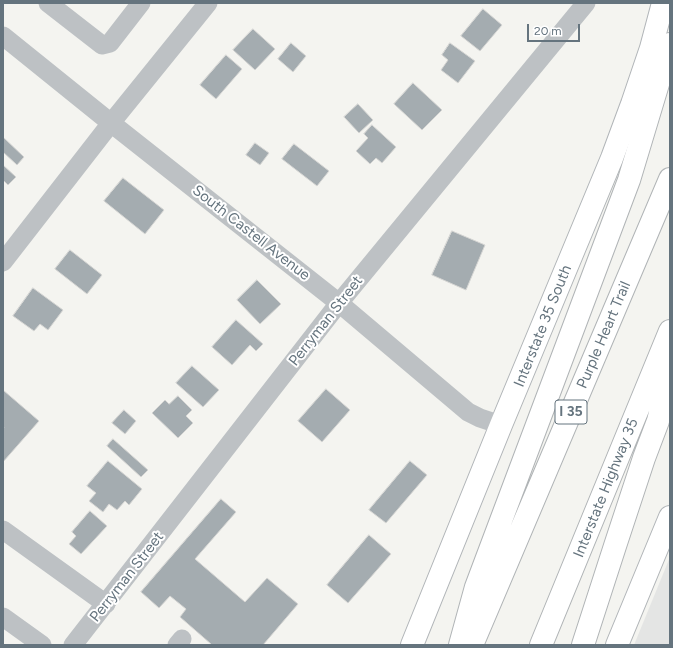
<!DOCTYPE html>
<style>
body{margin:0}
#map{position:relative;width:673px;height:648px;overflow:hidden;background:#f4f4f0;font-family:Figtree,sans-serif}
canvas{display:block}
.frame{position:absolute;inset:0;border:4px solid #65747e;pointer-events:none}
.scale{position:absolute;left:527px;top:24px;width:53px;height:18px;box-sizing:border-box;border:2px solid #65747e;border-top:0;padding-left:5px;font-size:12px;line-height:14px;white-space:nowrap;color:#65747e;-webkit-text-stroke:3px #fff;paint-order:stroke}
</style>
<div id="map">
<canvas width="673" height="648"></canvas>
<div class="frame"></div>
<div class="scale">20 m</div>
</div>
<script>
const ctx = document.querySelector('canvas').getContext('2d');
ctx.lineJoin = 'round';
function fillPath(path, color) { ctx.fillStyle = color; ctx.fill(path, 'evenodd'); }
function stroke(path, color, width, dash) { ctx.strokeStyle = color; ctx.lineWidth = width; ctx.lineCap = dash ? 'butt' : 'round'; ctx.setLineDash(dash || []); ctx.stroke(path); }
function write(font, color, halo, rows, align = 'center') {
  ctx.font = font + ' Figtree,sans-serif'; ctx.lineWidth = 4; ctx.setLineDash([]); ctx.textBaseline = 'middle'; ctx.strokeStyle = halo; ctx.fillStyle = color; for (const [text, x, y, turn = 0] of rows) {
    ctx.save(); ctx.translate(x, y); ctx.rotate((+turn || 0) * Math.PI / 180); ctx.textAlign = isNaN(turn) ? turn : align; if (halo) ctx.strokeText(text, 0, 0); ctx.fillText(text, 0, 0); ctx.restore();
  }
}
const built = new Path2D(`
 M 670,557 L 670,645 L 634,645 Z`);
const building = new Path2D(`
 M 483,9 L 502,25 L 480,51 L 461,36 Z
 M 253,29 L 275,49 L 255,70 L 233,50 Z
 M 291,43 L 306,56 L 293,72 L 278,59 Z
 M 450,43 L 475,61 L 458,83 L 441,70 L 448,60 L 442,55 Z
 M 226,55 L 242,69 L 216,99 L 200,85 Z
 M 413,83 L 442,110 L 422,130 L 394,104 Z
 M 358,104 L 373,120 L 359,133 L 344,117 Z
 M 372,125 L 396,147 L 382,163 L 376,158 L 370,164 L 356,151 L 368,138 L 364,134 Z
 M 3,137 L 24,157 L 17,165 L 3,152 Z
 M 255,143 L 269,153 L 260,165 L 246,155 Z
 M 294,144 L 329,171 L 317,186 L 282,159 Z
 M 3,165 L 16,177 L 8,185 L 3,180 Z
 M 123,178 L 164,210 L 145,234 L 104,201 Z
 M 452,231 L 485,245 L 466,290 L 432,275 Z
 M 70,250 L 102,275 L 87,294 L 55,269 Z
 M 257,280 L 281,304 L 260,324 L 237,300 Z
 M 33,288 L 63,310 L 48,330 L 40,324 L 34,331 L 13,316 Z
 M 236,320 L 263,344 L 256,351 L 250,345 L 232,365 L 212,347 Z
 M 192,366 L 219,390 L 203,407 L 176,383 Z
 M 326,389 L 350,410 L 322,442 L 298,421 Z
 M 3,390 L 39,421 L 3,462 L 3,429 L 4,427 L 3,426 Z
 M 178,396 L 192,410 L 186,416 L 193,423 L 178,438 L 152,413 L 165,400 L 169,404 Z
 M 124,410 L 136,421 L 125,434 L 112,423 Z
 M 113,439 L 148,470 L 141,477 L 107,446 Z
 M 108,461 L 142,489 L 129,505 L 125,501 L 117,510 L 109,504 L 103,512 L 89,501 L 96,493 L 87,486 Z
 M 410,461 L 427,475 L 386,523 L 369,510 Z
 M 221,499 L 236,512 L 195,559 L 245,602 L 267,578 L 298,604 L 263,645 L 210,645 L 211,644 L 180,617 L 186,609 L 170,596 L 159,608 L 141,592 Z
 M 90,511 L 107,526 L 81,554 L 69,544 L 76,536 L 72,532 Z
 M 369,535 L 391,554 L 348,603 L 327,585 Z`);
const minor = new Path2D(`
 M 48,3 L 102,45 L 110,43 L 141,3
 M 3,36 L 111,123 L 339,303 L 468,412 L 480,418 L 501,425
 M 3,262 L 111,123 L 208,3
 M 3,530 L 106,604
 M 3,617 L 42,645
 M 73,645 L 339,303 L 586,3
 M 177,645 L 182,639`);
const major = new Path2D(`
 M 412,645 L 501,425 L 612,158 L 632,104 L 651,48 L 663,3
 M 617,645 L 670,517`);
const highway = new Path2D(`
 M 460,645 L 476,587 L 629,180 L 670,44
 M 472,645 L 670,179
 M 541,645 L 670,331
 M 583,645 L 615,546 L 644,458 L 658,421 L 670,372`);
const shields = [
 [571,412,32]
];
const shieldNames = [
 ["I 35",571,412]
];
const streetNames = [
 ["South Castell Avenue",251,233,38],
 ["Perryman Street",326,321,-52],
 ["Interstate 35 South",543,326,-68],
 ["Purple Heart Trail",604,335,-67],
 ["Interstate Highway 35",606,488,-68],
 ["Perryman Street",127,577,-52]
];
fillPath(built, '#e4e5e4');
fillPath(building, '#a4acb0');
stroke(building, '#d5d5d3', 1);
stroke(major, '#b1b5b8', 24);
stroke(highway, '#b0b4b6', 24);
stroke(minor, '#bdc1c4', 19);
stroke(major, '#fff', 22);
stroke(highway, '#fff', 22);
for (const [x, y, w] of shields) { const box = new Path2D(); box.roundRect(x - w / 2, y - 12, w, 24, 3); ctx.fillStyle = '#fff'; ctx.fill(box); stroke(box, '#65747e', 1); }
write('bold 14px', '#65747e', null, shieldNames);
write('15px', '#65747e', '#fff', streetNames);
</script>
